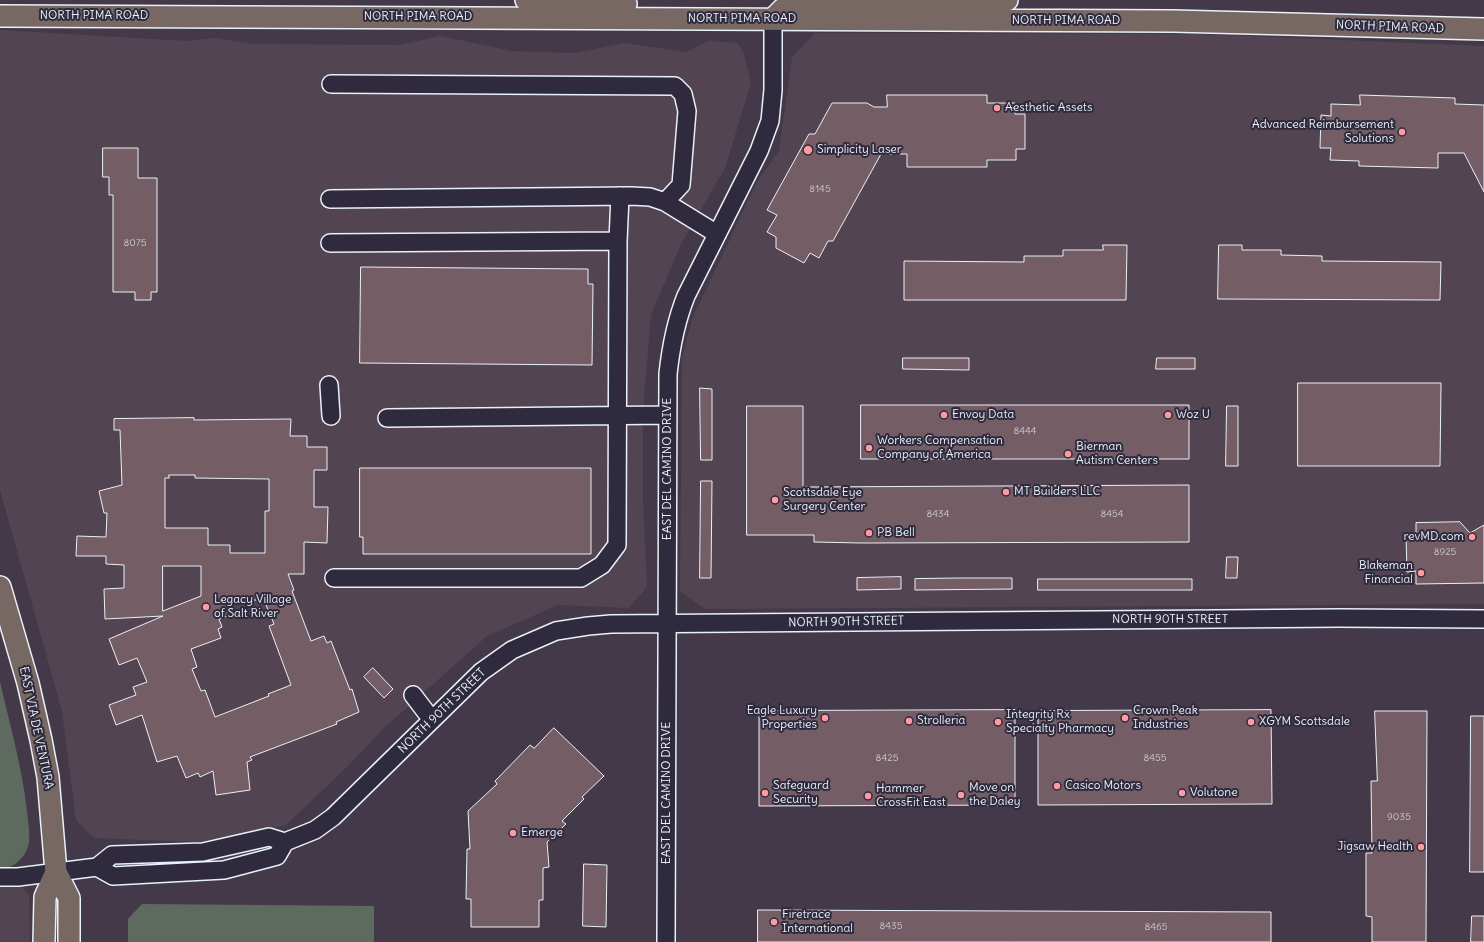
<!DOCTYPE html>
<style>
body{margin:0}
canvas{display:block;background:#443949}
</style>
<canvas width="1484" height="942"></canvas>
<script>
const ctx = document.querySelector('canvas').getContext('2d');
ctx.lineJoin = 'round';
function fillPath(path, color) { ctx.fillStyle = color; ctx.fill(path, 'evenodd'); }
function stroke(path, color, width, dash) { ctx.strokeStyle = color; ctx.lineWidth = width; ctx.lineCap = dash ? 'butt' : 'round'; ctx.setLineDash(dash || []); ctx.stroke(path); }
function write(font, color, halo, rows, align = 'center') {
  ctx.font = font + ' Delius,sans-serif'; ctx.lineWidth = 4; ctx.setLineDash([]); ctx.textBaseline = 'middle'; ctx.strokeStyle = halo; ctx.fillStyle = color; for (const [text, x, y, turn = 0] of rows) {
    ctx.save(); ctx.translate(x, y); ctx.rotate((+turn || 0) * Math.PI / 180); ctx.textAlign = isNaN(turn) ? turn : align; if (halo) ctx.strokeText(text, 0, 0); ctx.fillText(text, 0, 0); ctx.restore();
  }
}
const built = new Path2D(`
 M 0,30 L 186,41 L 215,38 L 252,44 L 400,45 L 440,36 L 512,51 L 575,53 L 624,43 L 686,52 L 709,41 L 737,43 L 743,51 L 751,83 L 725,168 L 680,246 L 651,315 L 643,410 L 643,503 L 647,587 L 629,608 L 558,605 L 487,636 L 385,727 L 347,767 L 286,825 L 198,842 L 94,838 L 76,820 L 62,711 L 0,490 Z
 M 815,33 L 1197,34 L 1484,46 L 1484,604 L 705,609 L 680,591 L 682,360 L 692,319 L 757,182 L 779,151 L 792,57 Z
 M 0,885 L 21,886 L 29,895 L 30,942 L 0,942 Z`);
const green = new Path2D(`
 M 0,682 C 10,725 22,767 27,811 C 28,821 30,832 29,842 C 27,856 14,869 0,869 Z
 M 142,904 L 374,906 L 374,942 L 128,942 L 128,919 Z`);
const building = new Path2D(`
 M 887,95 L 987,95 L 987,103 L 1015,103 L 1015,114 L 1025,114 L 1025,149 L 1016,149 L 1016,160 L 987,160 L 987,167 L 907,167 L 907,154 L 881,154 L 833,241 L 828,241 L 819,258 L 810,253 L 804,263 L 776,248 L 776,237 L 767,232 L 777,215 L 767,210 L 809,134 L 815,134 L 832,103 L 867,103 L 874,107 L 887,107 Z
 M 1360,95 L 1455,98 L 1455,104 L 1484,105 L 1484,192 L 1464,153 L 1438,153 L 1438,168 L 1359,166 L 1359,161 L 1330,160 L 1331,148 L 1320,148 L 1321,115 L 1331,116 L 1331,104 L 1360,105 Z
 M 103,148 L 138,148 L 138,178 L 157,178 L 157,292 L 151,292 L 151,300 L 135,300 L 135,292 L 113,292 L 113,195 L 109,195 L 109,177 L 103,177 Z
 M 1103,245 L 1127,245 L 1126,300 L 904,300 L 904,261 L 1024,262 L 1024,256 L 1063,256 L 1063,250 L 1103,250 Z
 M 1219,245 L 1242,245 L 1242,250 L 1281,250 L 1281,255 L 1322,256 L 1322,261 L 1441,262 L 1440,300 L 1218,299 Z
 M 361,267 L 588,269 L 588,284 L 593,284 L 592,365 L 360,363 Z
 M 903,358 L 969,358 L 969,370 L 903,369 Z
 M 1157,358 L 1195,358 L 1195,369 L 1156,369 Z
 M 1298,383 L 1441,383 L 1440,466 L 1298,466 Z
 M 700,388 L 712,389 L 712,460 L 701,460 Z
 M 861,405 L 1189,405 L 1189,459 L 861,459 Z
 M 747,406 L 803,406 L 803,487 L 1189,485 L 1189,542 L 861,543 L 814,542 L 814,535 L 747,535 Z
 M 1227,406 L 1238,406 L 1238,466 L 1226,466 Z
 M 194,418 L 194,420 L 291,419 L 290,436 L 307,436 L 307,447 L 327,447 L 327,470 L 314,470 L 314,507 L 328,507 L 327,543 L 304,542 L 304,574 L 288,574 L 294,590 L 292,591 L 311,641 L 324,636 L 327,643 L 331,641 L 350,690 L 352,689 L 359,712 L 336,722 L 337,724 L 250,757 L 252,760 L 247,762 L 250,790 L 216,795 L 213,771 L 200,777 L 198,773 L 186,778 L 177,756 L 157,762 L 142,715 L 116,725 L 109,705 L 136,695 L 133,687 L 147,682 L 137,658 L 119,665 L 109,639 L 163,616 L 105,619 L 104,589 L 124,588 L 124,565 L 106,564 L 106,556 L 76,556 L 77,536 L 106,537 L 107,513 L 104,513 L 99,491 L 122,485 L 120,430 L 114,430 L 114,419 ZM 169,475 L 195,475 L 195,478 L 269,479 L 269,511 L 265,511 L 265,553 L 230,553 L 230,545 L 208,545 L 208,528 L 165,528 L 165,478 L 169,478 ZM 163,566 L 201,566 L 201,596 L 163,611 ZM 230,600 L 264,600 L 274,624 L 269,626 L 291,685 L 268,694 L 269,696 L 215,717 L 205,690 L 201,691 L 192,669 L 197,667 L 191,649 L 221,638 L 218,629 L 222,627 L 219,619 L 230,615 Z
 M 360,468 L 591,468 L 591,554 L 363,554 L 363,537 L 360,537 Z
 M 701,481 L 712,481 L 711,578 L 700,578 Z
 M 1460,522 L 1470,533 L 1484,525 L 1484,583 L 1416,584 L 1416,571 L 1407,572 L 1406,534 L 1416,533 L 1416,523 Z
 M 1227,557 L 1238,557 L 1237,578 L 1226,578 Z
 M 901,577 L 901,589 L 857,590 L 857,578 Z
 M 959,578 L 1012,578 L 1012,589 L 915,590 L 915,579 Z
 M 1038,579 L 1192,579 L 1192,590 L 1038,590 Z
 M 373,668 L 393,689 L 384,698 L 364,677 Z
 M 1015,710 L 1015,805 L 759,806 L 759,711 Z
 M 1271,710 L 1272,804 L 1038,805 L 1038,711 Z
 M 1375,711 L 1427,711 L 1426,942 L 1372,942 L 1372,917 L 1366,916 L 1366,853 L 1372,853 L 1371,781 L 1377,781 Z
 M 1471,716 L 1484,716 L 1484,872 L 1470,872 Z
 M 554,728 L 604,776 L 582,797 L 584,799 L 562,821 L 566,824 L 547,842 L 549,867 L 543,868 L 543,900 L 539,900 L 539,927 L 471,927 L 471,899 L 466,899 L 467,849 L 470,849 L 468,811 L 497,784 L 495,781 L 530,745 L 534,748 Z
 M 584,864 L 607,865 L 606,927 L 583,926 Z
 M 758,910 L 1271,912 L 1271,942 L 758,942 Z
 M 1472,916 L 1484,916 L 1484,942 L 1471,942 Z`);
const minor = new Path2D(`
 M 330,199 L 631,196 L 650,197 L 665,202 L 681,185 L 687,111 L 683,94 L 675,86 L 331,84
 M 665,202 L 717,234
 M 618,241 L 620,196
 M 330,243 L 618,241 L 617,545 L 602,565 L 581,578 L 334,578
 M 329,385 L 331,416
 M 387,418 L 668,415
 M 413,695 L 432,720
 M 97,867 L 113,876 L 224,870 L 277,856 L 285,842 L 315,830 L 333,817 L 481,672 L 512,650 L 556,631 L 588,626 L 611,624 L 1339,618 L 1484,619
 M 0,877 L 18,877 L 97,867 L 112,855 L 203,852 L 269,837 L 285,842
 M 666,942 L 668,374 C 671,346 676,321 686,296 L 759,151 L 770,121 L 773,90 L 773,19`);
const major = new Path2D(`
 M 526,0 L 539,3 L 626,4
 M 0,16 L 1173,21 L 1484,29
 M 775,17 L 783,9 L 800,4 L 986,4 L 1007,0
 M 0,587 L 28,683 L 41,740 L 48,777 L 56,872 L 69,898 L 69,942
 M 44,942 L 45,897 L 56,872`);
const markers = [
 [997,108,4,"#ff9aa2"],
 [1402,132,4,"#ff9aa2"],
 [808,150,5,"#ff9aa2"],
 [944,415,4,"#ff9aa2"],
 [1168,415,4,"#ff9aa2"],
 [869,448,4,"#ff9aa2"],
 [1068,454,4,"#ff9aa2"],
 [1006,492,4,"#ff9aa2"],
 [775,500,4,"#ff9aa2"],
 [869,533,4,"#ff9aa2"],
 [1472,537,4,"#ff9aa2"],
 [1421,573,4,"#ff9aa2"],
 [206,607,4,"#ff9aa2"],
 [825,718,4,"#ff9aa2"],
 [1125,718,4,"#ff9aa2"],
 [909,721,4,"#ff9aa2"],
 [998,722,4,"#ff9aa2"],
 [1251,722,4,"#ff9aa2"],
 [1057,786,4,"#ff9aa2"],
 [765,793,4,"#ff9aa2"],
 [1182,793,4,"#ff9aa2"],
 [961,795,4,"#ff9aa2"],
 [868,796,4,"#ff9aa2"],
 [513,833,4,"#ff9aa2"],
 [1421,847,4,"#ff9aa2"],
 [774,922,4,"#ff9aa2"]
];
const numberNames = [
 ["8145",820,189],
 ["8075",135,243],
 ["8444",1025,431],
 ["8434",938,514],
 ["8454",1112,514],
 ["8925",1445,552],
 ["8425",887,758],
 ["8455",1155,758],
 ["9035",1399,817],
 ["8435",891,926],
 ["8465",1156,927]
];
const streetNames = [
 ["NORTH PIMA ROAD",94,16],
 ["NORTH PIMA ROAD",418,17],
 ["NORTH PIMA ROAD",742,19],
 ["NORTH PIMA ROAD",1066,21],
 ["NORTH PIMA ROAD",1390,27,2],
 ["EAST DEL CAMINO DRIVE",668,469,-90],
 ["NORTH 90TH STREET",1170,620],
 ["NORTH 90TH STREET",846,622,-1],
 ["NORTH 90TH STREET",442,711,-44],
 ["EAST VIA DE VENTURA",36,728,78],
 ["EAST DEL CAMINO DRIVE",667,793,-90]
];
const poiNames = [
 ["Aesthetic Assets",1005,108],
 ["Advanced Reimbursement",1394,125,"right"],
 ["Solutions",1394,139,"right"],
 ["Simplicity Laser",817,150],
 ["Envoy Data",952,415],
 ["Woz U",1176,415],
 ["Workers Compensation",877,441],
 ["Company of America",877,455],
 ["Bierman",1076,447],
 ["Autism Centers",1076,461],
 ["MT Builders LLC",1014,492],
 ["Scottsdale Eye",783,493],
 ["Surgery Center",783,507],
 ["PB Bell",877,533],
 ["revMD.com",1464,537,"right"],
 ["Blakeman",1413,566,"right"],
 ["Financial",1413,580,"right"],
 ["Legacy Village",214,600],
 ["of Salt River",214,614],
 ["Eagle Luxury",817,711,"right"],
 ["Properties",817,725,"right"],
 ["Crown Peak",1133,711],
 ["Industries",1133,725],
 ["Integrity Rx",1006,715],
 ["Specialty Pharmacy",1006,729],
 ["Strolleria",917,721],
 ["XGYM Scottsdale",1259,722],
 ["Safeguard",773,786],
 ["Security",773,800],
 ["Casico Motors",1065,786],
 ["Move on",969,788],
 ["the Daley",969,802],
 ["Hammer",876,789],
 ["CrossFit East",876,803],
 ["Volutone",1190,793],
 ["Emerge",521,833],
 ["Jigsaw Health",1413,847,"right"],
 ["Firetrace",782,915],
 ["International",782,929]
];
fillPath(built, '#534452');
fillPath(green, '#5e6a5f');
fillPath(building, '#755d66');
stroke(building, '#e8f1f8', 1);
stroke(minor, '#e8f1f8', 20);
stroke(major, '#e8f1f8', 24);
stroke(minor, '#2f2a3d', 17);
stroke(major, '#776864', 21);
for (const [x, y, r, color] of markers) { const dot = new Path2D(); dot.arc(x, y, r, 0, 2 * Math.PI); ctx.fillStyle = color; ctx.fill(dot); stroke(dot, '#2f2a3d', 1.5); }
write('10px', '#cbccd4', null, numberNames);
write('12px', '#e8f1f8', '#2f2a3d', streetNames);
write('12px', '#e8f1f8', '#2f2a3d', poiNames, 'left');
</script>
